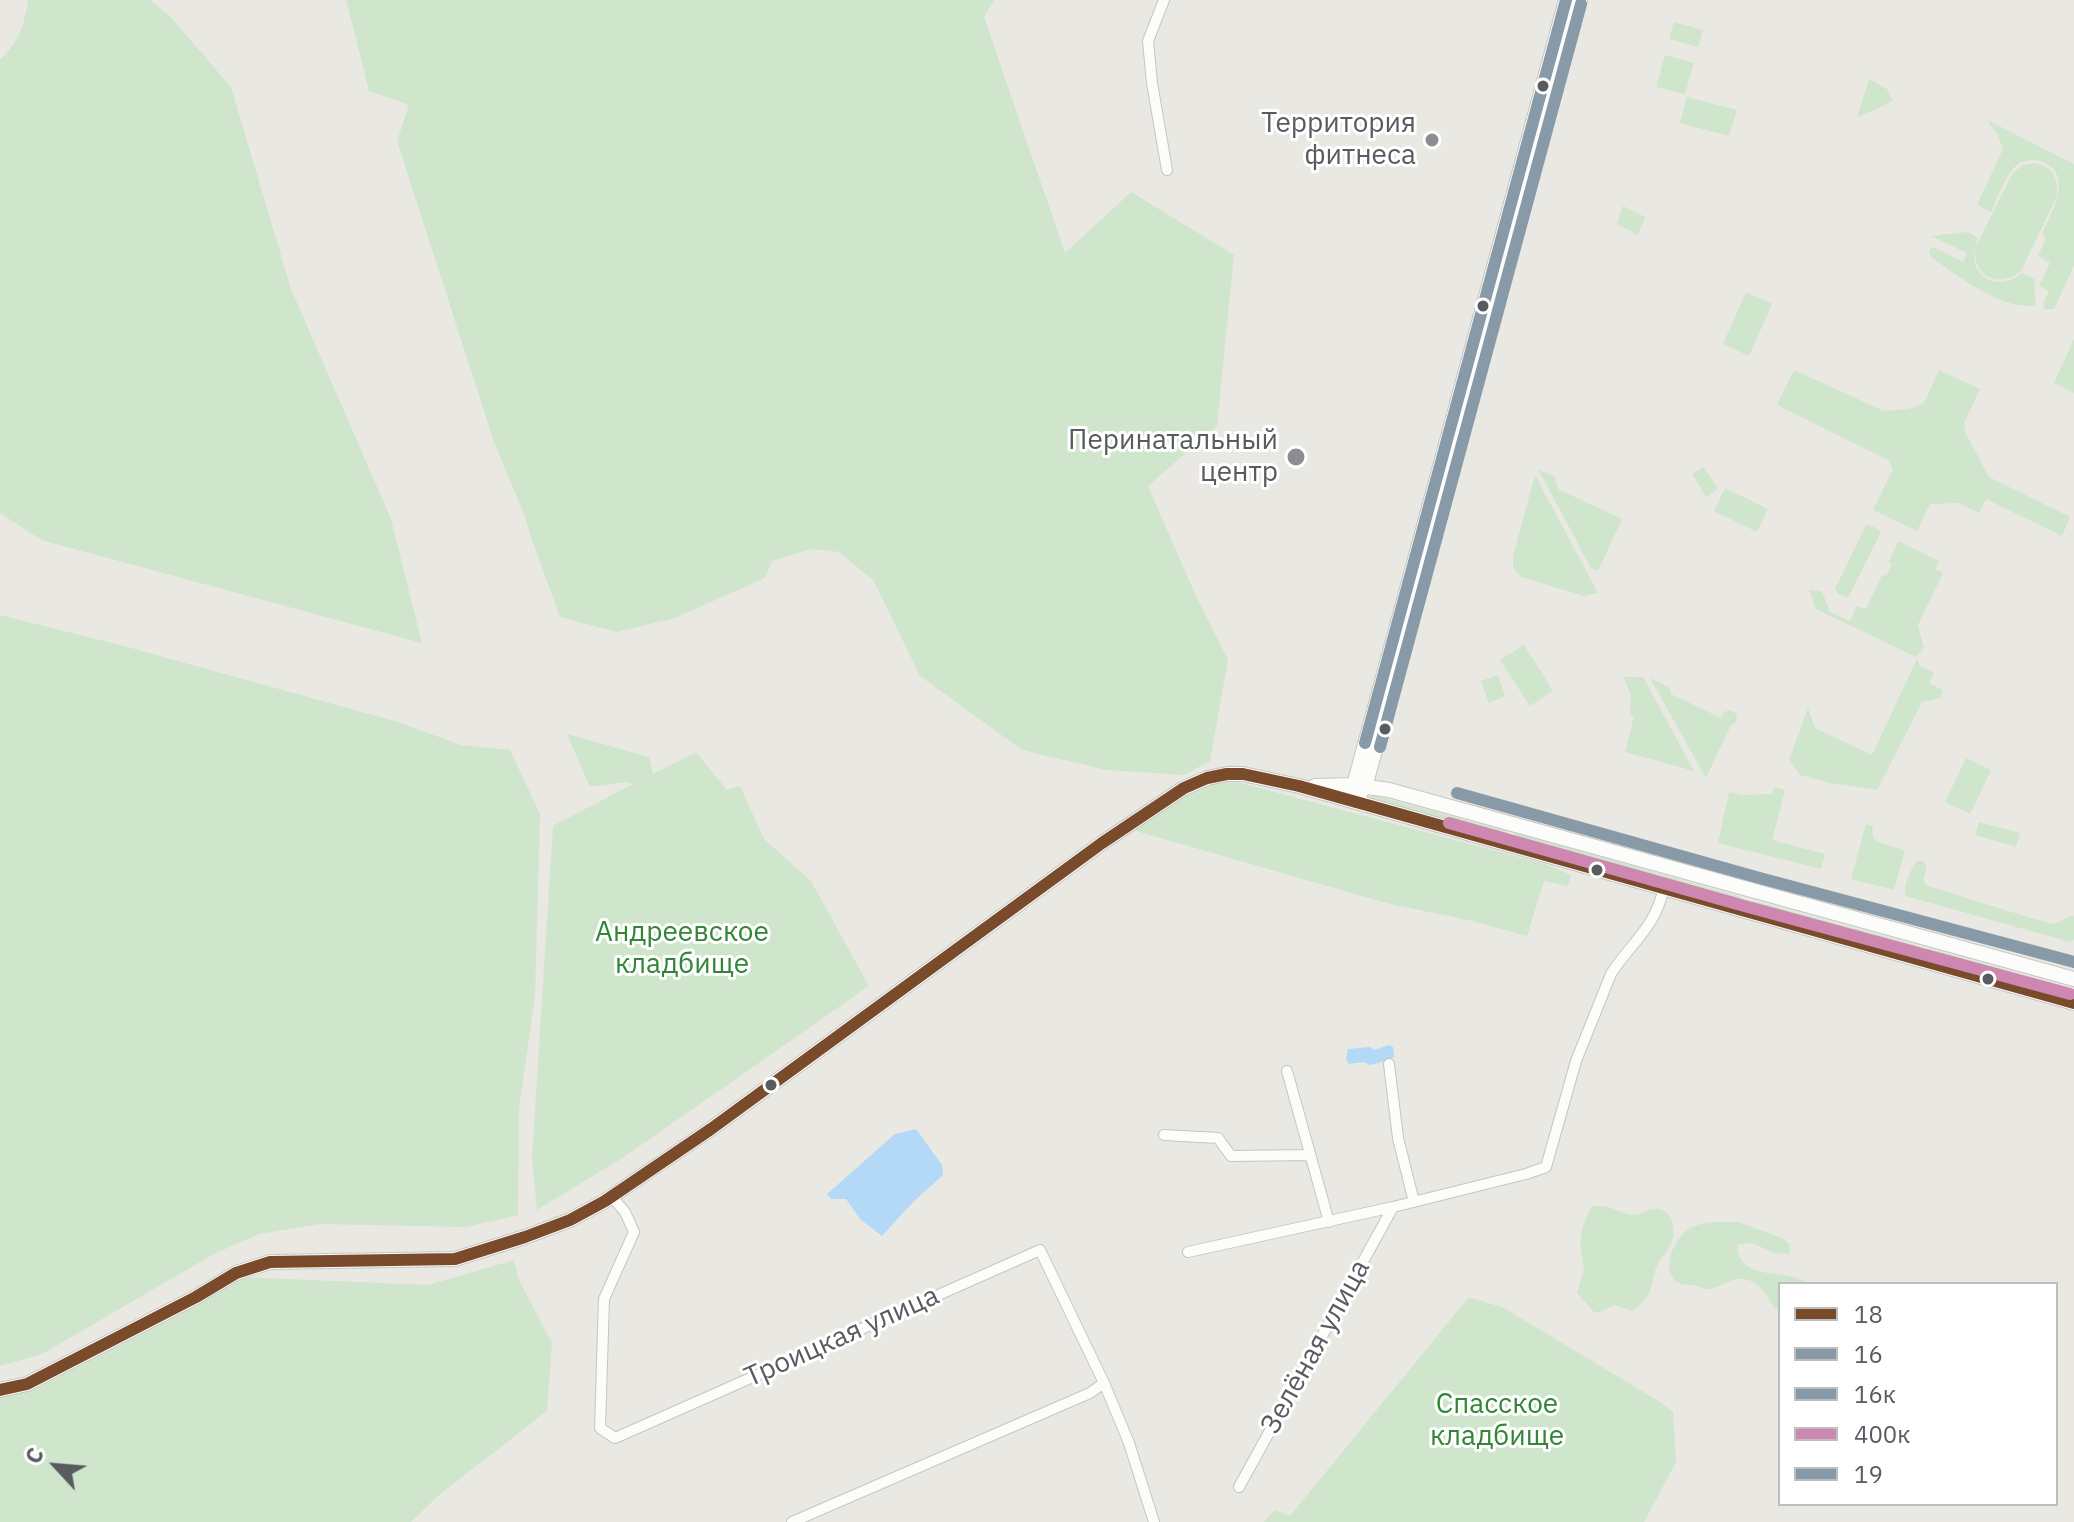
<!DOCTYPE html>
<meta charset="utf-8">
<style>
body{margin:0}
#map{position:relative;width:2074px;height:1522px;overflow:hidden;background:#e9e8e2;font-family:"IBM Plex Sans",sans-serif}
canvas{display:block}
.legend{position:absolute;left:1778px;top:1282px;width:280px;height:224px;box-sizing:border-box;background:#fff;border:2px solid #bcbec0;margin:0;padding:10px 14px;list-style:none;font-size:24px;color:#585c61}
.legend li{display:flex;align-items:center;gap:16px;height:40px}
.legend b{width:40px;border:2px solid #bcbec0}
.north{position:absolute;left:16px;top:1426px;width:80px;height:80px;-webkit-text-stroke:6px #fff;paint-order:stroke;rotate:296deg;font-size:22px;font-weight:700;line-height:32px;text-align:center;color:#585c61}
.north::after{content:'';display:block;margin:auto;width:28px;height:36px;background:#585c61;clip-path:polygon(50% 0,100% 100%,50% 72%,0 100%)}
</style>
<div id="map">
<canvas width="2074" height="1522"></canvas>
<ul class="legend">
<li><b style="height:10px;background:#7a4b2a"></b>18</li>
<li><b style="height:10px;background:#889aa8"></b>16</li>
<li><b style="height:10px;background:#889aa8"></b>16к</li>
<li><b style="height:10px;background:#cd87b0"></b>400к</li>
<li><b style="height:10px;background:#889aa8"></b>19</li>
</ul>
<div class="north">С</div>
</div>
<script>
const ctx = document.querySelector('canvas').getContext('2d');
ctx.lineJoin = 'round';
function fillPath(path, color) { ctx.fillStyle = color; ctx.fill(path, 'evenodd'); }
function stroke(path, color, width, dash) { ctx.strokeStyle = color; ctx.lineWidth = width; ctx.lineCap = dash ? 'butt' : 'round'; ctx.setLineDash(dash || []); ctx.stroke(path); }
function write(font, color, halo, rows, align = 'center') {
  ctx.font = font + ' "IBM Plex Sans",sans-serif'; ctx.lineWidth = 6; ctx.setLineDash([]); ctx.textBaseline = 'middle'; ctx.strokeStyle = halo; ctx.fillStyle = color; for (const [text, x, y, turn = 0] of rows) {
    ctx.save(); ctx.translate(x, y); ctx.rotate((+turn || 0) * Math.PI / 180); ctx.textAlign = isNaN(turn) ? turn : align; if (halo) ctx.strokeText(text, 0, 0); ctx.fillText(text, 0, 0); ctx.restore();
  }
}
const green = new Path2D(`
 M 28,0 L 150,0 L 170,16 L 231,87 L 291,289 L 391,519 L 422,643 L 41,540 L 0,513 L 0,60 C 18,43 25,24 28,0 Z
 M 346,0 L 994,0 L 984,17 L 1065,253 L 1131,192 L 1234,255 L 1217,426 L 1148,486 L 1195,594 L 1228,660 L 1210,761 L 1184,775 L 1106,770 L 1022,750 L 920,676 L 874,581 L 839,552 L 812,549 L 772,561 L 765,578 L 675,618 L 617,632 L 560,617 L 532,540 L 524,514 L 494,442 L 397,141 L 409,105 L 369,91 Z
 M 1674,22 L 1703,30 L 1698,47 L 1669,39 Z
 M 1665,55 L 1694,63 L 1685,94 L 1656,87 Z
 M 1869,79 L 1887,89 L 1893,101 L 1857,118 Z
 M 1687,97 L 1737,110 L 1729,136 L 1680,123 Z
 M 1987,120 L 2074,164 L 2074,266 L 2054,309 L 2044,309 L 2043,303 L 2049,291 L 2039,286 L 2050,263 L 2038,256 L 2046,238 L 2042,234 C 2051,214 2074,176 2044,162 C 2038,159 2026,160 2020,163 C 2007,170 1997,199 1991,212 L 1977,205 L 2003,149 L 1998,135 Z
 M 2034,163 C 2053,167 2058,177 2057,196 L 2021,271 C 1999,289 1973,277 1975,248 L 2012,174 L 2022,165 Z
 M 1623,206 L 1645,217 L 1638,235 L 1617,224 Z
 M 1968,232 L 1978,238 C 1963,272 1994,296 2022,273 L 2034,279 L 2036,306 C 2027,306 2018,306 2010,303 C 1982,295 1956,274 1932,258 L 1929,253 L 1930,249 L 1934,247 L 1963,262 L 1967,253 L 1931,236 Z
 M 1746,292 L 1772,304 L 1749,356 L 1723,344 Z
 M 2074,339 L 2074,393 L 2054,383 Z
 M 1794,370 L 1884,411 L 1909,409 L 1924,403 L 1939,370 L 1980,389 L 1964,423 L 1966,434 L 1989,477 L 2070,517 L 2062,536 L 1986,499 L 1979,513 L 1959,503 L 1930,504 L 1917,531 L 1873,510 L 1893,469 L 1888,460 L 1777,405 Z
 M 1704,467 L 1718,489 L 1706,497 L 1692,474 Z
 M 1538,469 L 1555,477 L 1558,489 L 1622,519 L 1598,571 L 1591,568 Z
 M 1535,475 L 1598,593 L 1584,596 L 1521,577 L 1513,568 L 1513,556 Z
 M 1725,488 L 1768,509 L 1757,532 L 1714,511 Z
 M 1866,525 L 1874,527 L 1881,532 L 1848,598 L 1838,594 L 1835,589 Z
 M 1898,541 L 1939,561 L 1935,569 L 1943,573 L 1918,625 L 1924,648 L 1916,657 L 1816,609 L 1809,590 L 1822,591 L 1830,612 L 1850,621 L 1857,606 L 1866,609 L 1882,575 L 1886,576 L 1892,564 L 1889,562 Z
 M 0,615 L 124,646 L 398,722 L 461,745 L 510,750 L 540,814 L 535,997 L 519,1108 L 518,1215 L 466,1227 L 321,1224 L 259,1234 L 214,1254 L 42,1354 L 0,1366 Z
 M 1524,645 L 1553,691 L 1530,706 L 1500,660 Z
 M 1917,659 L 1920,666 L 1934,673 L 1929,683 L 1943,690 L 1940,698 L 1922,702 L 1877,790 L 1831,783 L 1800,775 L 1789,760 L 1808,708 L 1815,728 L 1872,755 Z
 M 1498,675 L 1505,696 L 1489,703 L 1481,681 Z
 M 1624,677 L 1643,677 L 1694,771 L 1625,752 L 1634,716 L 1630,714 L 1631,696 Z
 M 1650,678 L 1670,688 L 1671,694 L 1721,718 L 1724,712 C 1733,708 1740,714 1735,723 L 1731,725 L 1706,778 Z
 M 567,734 L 649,757 L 653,774 L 696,752 L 727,790 L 740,786 L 764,839 L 811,881 L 869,986 L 624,1157 L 537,1210 L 532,1157 L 553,826 L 633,784 L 627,782 L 590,787 Z
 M 1966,758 L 1991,770 L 1970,814 L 1945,802 Z
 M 1237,782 L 1545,864 L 1571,875 L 1568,886 L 1544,881 L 1527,936 L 1468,920 L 1390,904 L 1136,831 C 1148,816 1187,790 1205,785 C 1215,783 1227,783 1237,782 Z
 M 1774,787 L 1785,790 L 1772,840 L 1825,854 L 1821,869 L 1718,843 L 1729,792 L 1742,795 L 1772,794 Z
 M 1372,795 L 1507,831 L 1505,837 L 1369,798 Z
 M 1979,822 L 2020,833 L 2016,847 L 1975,835 Z
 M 1866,824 L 1873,826 L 1872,832 L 1874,839 L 1881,843 L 1905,850 L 1894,890 L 1851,879 Z
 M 1516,833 L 1741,897 L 1740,904 L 1514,839 Z
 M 1918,861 L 1924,861 L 1927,869 L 1924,876 L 1924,883 L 1928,886 L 2031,918 L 2054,924 L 2072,915 L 2074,916 L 2074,940 L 2070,942 L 1906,896 C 1903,885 1910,869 1918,861 Z
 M 1754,901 L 1916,945 L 1916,950 L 1914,951 L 1753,908 L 1752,903 Z
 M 1928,948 L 2074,989 L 2074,996 L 1926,954 Z
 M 1594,1206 C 1613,1204 1622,1216 1636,1215 C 1642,1214 1648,1209 1654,1209 C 1672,1208 1676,1228 1672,1241 C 1669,1251 1659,1258 1656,1268 C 1649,1290 1654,1294 1633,1311 L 1614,1305 L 1600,1312 L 1594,1312 L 1577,1293 L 1584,1269 L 1580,1244 L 1582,1229 L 1590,1209 Z
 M 1716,1222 L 1738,1222 L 1782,1238 L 1789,1244 L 1790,1254 L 1775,1253 L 1752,1243 L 1737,1245 C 1738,1249 1738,1254 1740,1258 C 1750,1278 1788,1271 1804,1281 L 1804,1284 L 1780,1284 L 1780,1313 C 1769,1304 1765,1286 1751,1281 C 1734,1274 1726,1285 1710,1289 C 1703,1291 1700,1286 1693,1285 C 1688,1284 1685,1286 1681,1284 C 1658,1275 1673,1241 1686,1231 C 1694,1224 1706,1223 1716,1222 Z
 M 514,1260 L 519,1280 L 552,1343 L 547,1411 L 439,1495 L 411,1522 L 0,1522 L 0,1397 L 21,1392 L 168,1319 L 239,1277 L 428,1285 Z
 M 1469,1297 L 1504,1308 L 1657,1400 L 1673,1412 L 1676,1462 L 1644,1522 L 1264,1522 L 1275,1510 L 1290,1516 Z`);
const water = new Path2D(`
 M 1389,1045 L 1393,1047 L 1394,1057 L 1389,1060 L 1370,1065 L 1364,1062 L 1348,1064 L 1346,1058 L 1348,1049 L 1369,1047 L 1375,1050 Z
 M 916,1129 L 942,1165 L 943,1175 L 914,1201 L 882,1236 L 860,1219 L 846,1199 L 831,1199 L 827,1194 L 895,1134 Z`);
const street = new Path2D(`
 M 1164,0 L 1148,41 L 1152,83 L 1167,170
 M 1389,1064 L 1398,1138 L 1414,1202
 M 1287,1071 L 1329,1222
 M 1164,1135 L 1218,1138 L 1231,1156 L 1310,1155
 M 611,1196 L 625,1212 L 634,1232 L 604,1299 L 600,1428 L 615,1438 L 1040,1250 L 1104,1383 L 1129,1443 L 1154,1522
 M 1188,1252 L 1393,1207 L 1526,1174 L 1546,1167 L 1576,1061 L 1611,974 C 1632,941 1654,930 1664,888
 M 1239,1487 L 1393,1207
 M 792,1522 L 1090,1393 L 1104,1383`);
const secondary = new Path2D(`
 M 1315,786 L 1354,785 L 1389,790 L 2074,979
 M 1351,798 L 1359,794 L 1365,787 L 1580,0
 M 1365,805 L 1356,796 L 1354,785 L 1566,0
 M 0,1390 L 27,1384 L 196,1297 L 236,1273 L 270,1262 L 455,1259 L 525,1237 L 570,1220 L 605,1201 L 711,1129 L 1102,843 L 1184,788 L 1207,778 L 1227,774 L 1243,774 L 1299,786 L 2074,1003`);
const bus1 = new Path2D(`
 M 0,1390 L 27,1384 L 196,1297 L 236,1273 L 270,1262 L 455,1259 L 525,1237 L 570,1220 L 605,1201 L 711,1129 L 1102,843 L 1184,788 L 1207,778 L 1227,774 L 1243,774 L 1299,786 L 2074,1003`);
const bus2 = new Path2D(`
 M 1365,743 L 1566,0`);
const bus3 = new Path2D(`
 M 1380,747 L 1581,4`);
const bus4 = new Path2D(`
 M 1449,823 L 1748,907 L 2070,994`);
const bus5 = new Path2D(`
 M 1457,793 L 1756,877 L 2074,962`);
const markers = [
 [1543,86,7,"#585c61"],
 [1432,140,8,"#8b8d8e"],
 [1483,306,7,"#585c61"],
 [1296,457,10,"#8b8d8e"],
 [1385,729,7,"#585c61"],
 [1597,870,7,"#585c61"],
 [1988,979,7,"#585c61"],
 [771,1085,7,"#585c61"]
];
const poiNames = [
 ["Территория",1416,124],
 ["фитнеса",1416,156],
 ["Перинатальный",1278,441],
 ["центр",1278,473]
];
const parkNames = [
 ["Андреевское",682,933],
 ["кладбище",682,965],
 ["Спасское",1497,1405],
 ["кладбище",1497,1437]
];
const streetNames = [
 ["Троицкая улица",842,1337,-24],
 ["Зелёная улица",1316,1347,-61]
];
fillPath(green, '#cfe6cc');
fillPath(water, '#b3d9f6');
stroke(street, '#c5c5c3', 12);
stroke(secondary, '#c5c6c4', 16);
stroke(street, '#fcfcfb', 10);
stroke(secondary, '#fcfcfb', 14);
stroke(bus1, '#7a4b2a', 12);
stroke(bus2, '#889aa8', 12);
stroke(bus3, '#889aa8', 12);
stroke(bus4, '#cd87b0', 12);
stroke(bus5, '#889aa8', 12);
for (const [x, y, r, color] of markers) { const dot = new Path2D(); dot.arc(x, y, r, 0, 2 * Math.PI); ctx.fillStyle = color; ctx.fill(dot); stroke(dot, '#fff', 3); }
write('28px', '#585c61', '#fff', poiNames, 'right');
write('28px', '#328636', '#fff', parkNames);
write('28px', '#585c61', '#fff', streetNames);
</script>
